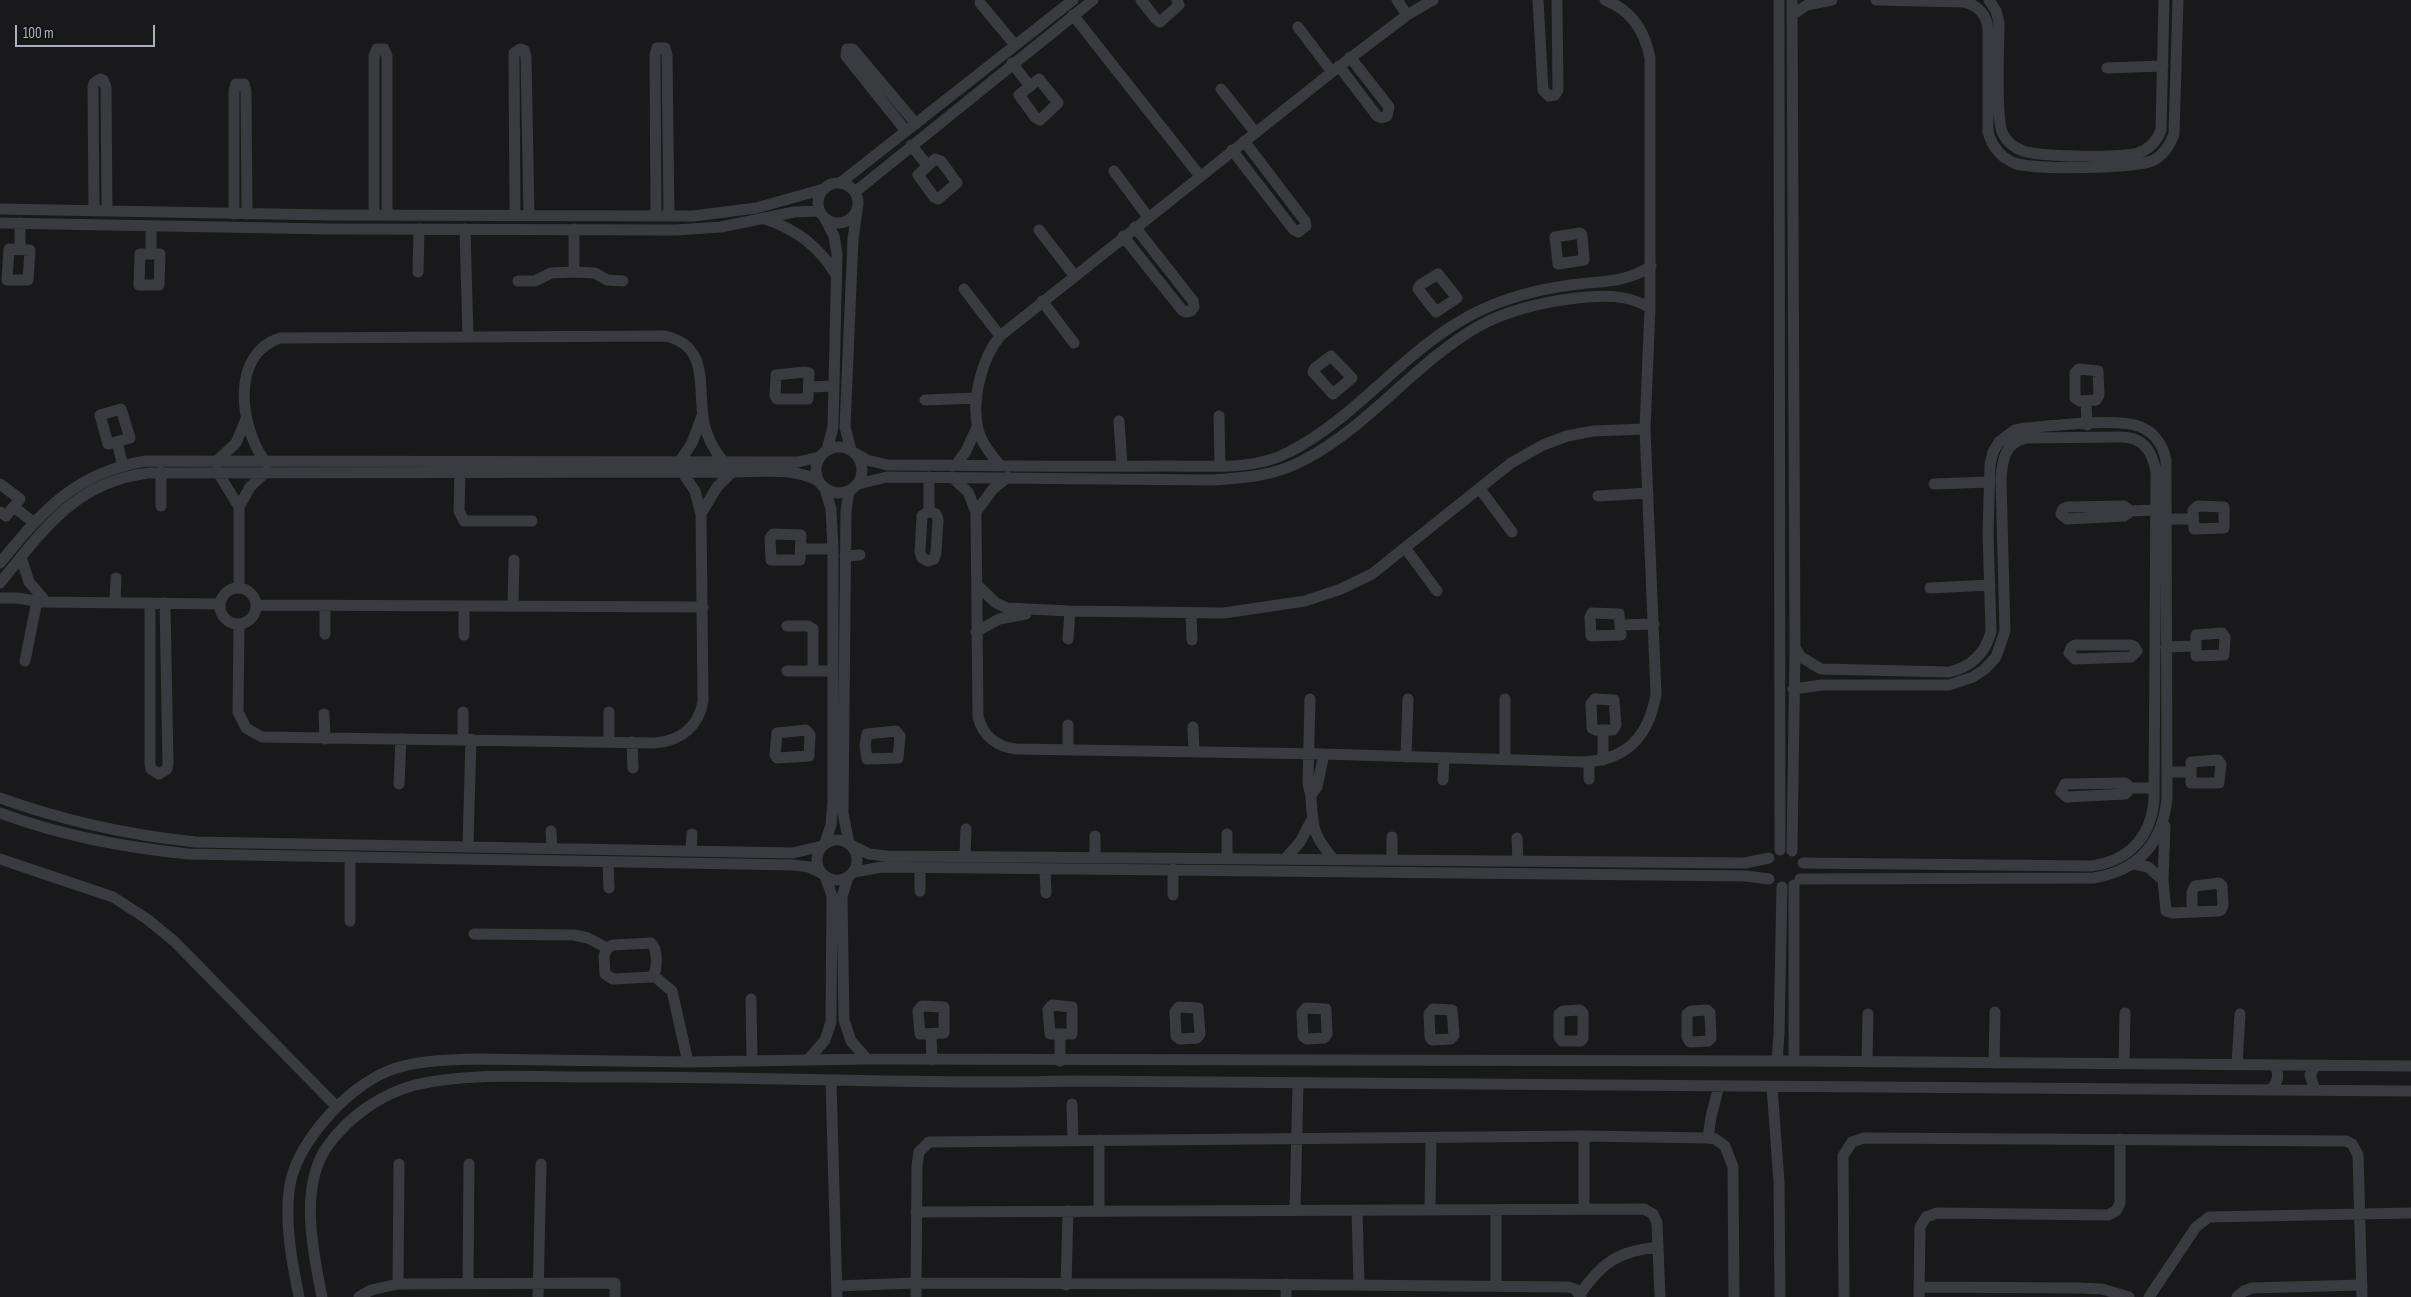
<!DOCTYPE html>
<style>
body{margin:0}
#map{position:relative;width:2411px;height:1297px;overflow:hidden;background:#19191b;font-family:"Sofia Sans Condensed",sans-serif}
canvas{display:block}
.scale{position:absolute;left:15px;top:25px;width:140px;height:22px;box-sizing:border-box;border:2px solid #abb0bc;border-top:0;padding-left:6px;font-size:15px;line-height:18px;white-space:nowrap;color:#abb0bc;-webkit-text-stroke:4px #141416;paint-order:stroke}
</style>
<div id="map">
<canvas width="2411" height="1297"></canvas>
<div class="scale">100 m</div>
</div>
<script>
const ctx = document.querySelector('canvas').getContext('2d');
ctx.lineJoin = 'round';
function stroke(path, color, width, dash) { ctx.strokeStyle = color; ctx.lineWidth = width; ctx.lineCap = dash ? 'butt' : 'round'; ctx.setLineDash(dash || []); ctx.stroke(path); }
const street = new Path2D(`
 M 1141,0 L 1156,19 L 1160,22 L 1179,5 L 1177,0
 M 1397,0 L 1407,15
 M 1538,0 L 1543,90 L 1549,96 L 1555,95 L 1558,90 L 1557,0
 M 1779,0 L 1780,850
 M 1792,0 L 1795,647 L 1792,851
 M 1876,0 L 1964,2 C 1978,5 1987,15 1988,29 L 1988,132 C 1992,146 2000,157 2014,163 C 2033,170 2136,169 2154,160 C 2165,154 2170,145 2174,134 L 2178,0
 M 1989,0 L 1996,11 L 1999,23 C 1999,45 1995,119 2003,134 C 2007,142 2015,148 2023,151 C 2041,157 2121,158 2138,153 C 2150,149 2157,141 2161,130 L 2164,0
 M 980,3 L 1015,45
 M 1073,15 L 1200,176
 M 1792,15 L 1807,5 L 1832,0
 M 1298,27 L 1332,72
 M 1012,63 L 1029,85
 M 1339,66 L 1377,116 L 1382,118 L 1387,116 L 1389,107 L 1350,57
 M 2107,68 L 2163,66
 M 1039,79 L 1058,103 L 1040,120 L 1035,117 L 1019,95 Z
 M 1221,89 L 1255,132
 M 906,131 L 846,56 L 847,49 L 853,49 L 916,124
 M 911,145 L 927,165
 M 1232,150 L 1293,229 L 1298,232 L 1306,226 L 1305,221 L 1244,141
 M 935,159 L 941,161 L 957,183 L 938,199 L 934,197 L 918,175 Z
 M 1114,171 L 1148,217
 M818 203a20 20 0 1 1 40 0a20 20 0 1 1-40 0Z
 M 840,183 L 1073,0
 M 855,192 L 1093,0
 M 0,209 L 328,215 L 693,216 L 756,208 L 824,189
 M 94,211 L 93,87 L 94,83 L 100,79 L 103,80 L 106,87 L 107,211
 M 234,214 L 234,91 L 236,84 L 244,84 L 246,91 L 247,214
 M 374,215 L 374,56 L 377,49 L 384,49 L 387,56 L 387,215
 M 515,216 L 514,57 L 514,53 L 520,49 L 524,50 L 526,57 L 529,216
 M 656,216 L 655,55 L 657,48 L 665,48 L 667,55 L 669,216
 M 765,219 C 796,229 820,247 836,275
 M 825,219 L 834,236 L 837,254 L 833,427 L 827,450
 M 0,223 L 328,229 L 676,230 L 721,227 L 794,212 L 820,211
 M 465,229 L 468,336
 M 1039,230 L 1074,275
 M 1580,233 L 1582,235 L 1584,260 L 1558,264 L 1555,237 Z
 M 1123,236 L 1182,310 L 1186,312 L 1191,311 L 1194,307 L 1193,301 L 1135,227
 M 9,249 L 30,250 L 28,280 L 7,280 Z
 M 20,249 L 20,223
 M 140,254 L 160,254 L 159,285 L 139,285 Z
 M 151,254 L 151,226
 M 418,272 L 419,229
 M 574,272 L 574,229
 M 1438,274 L 1457,298 L 1436,312 L 1418,289 L 1420,285 Z
 M 518,281 L 535,281 L 551,273 L 574,272 L 595,273 L 607,280 L 623,281
 M 964,289 L 1000,336
 M 1042,301 L 1074,343
 M 1331,356 L 1352,378 L 1333,394 L 1313,372 L 1315,368 Z
 M 2079,369 L 2098,371 L 2099,395 L 2096,400 L 2080,401 L 2075,398 L 2075,373 Z
 M 805,372 L 809,373 L 808,399 L 777,399 L 775,396 L 776,375 Z
 M 810,387 L 834,386
 M 925,400 L 977,398
 M 2086,401 L 2087,425
 M 121,409 L 130,438 L 108,444 L 100,415 Z
 M 1219,416 L 1220,465
 M 1119,421 L 1122,466
 M 117,442 L 123,466
 M816 470a23 23 0 1 1 46 0a23 23 0 1 1-46 0Z
 M 851,450 L 845,427 L 853,239 L 857,211
 M 855,453 L 867,460 L 887,465 C 979,465 1071,467 1163,466 C 1204,465 1252,472 1289,452 C 1360,416 1408,344 1481,310 C 1509,297 1541,289 1571,285 C 1599,281 1627,283 1651,266
 M 218,460 L 236,443 L 246,419
 M 264,460 C 240,426 230,354 280,338 L 665,336 C 711,346 697,389 704,423 C 707,438 714,450 723,461
 M 680,461 L 692,443 L 702,416
 M 956,465 L 966,451 L 977,427
 M 1000,465 C 991,455 981,442 978,429 C 971,400 982,358 1000,336 L 1332,72 L 1407,15 L 1433,0
 M 217,471 L 239,507
 M 161,472 L 161,506
 M 460,472 L 459,511 L 464,521 L 532,521
 M 952,477 L 968,492 L 976,512 L 978,717 C 983,736 997,747 1016,749 L 1324,754 L 1584,762 C 1627,760 1649,736 1656,694 L 1645,429 L 1650,308 L 1650,58 C 1645,31 1631,10 1605,0
 M 0,484 L 20,499 L 6,516 L 0,512
 M 858,484 L 887,477 L 1212,480 C 1244,478 1275,476 1304,460 C 1368,427 1417,361 1479,326 C 1508,310 1543,302 1577,298 C 1602,295 1628,294 1650,308
 M 1934,484 L 1989,482
 M 825,489 L 831,509 L 833,549 L 833,802 L 831,825 L 825,843
 M 1480,489 L 1512,532
 M 1598,496 L 1648,493
 M 2124,506 L 2131,511 L 2124,516 L 2067,519 L 2061,514 L 2063,509 L 2067,507 Z
 M 2198,506 L 2224,507 L 2224,528 L 2194,529 L 2193,510 Z
 M 14,507 L 33,522
 M 929,511 L 936,514 L 938,519 L 936,553 L 934,559 L 928,561 L 922,558 L 920,552 L 922,516 Z
 M 929,511 L 929,477
 M 2131,511 L 2155,510
 M 976,512 L 993,489 L 1008,477
 M 701,514 L 717,487 L 732,472
 M 2166,519 L 2193,519
 M 773,534 L 801,535 L 800,560 L 771,560 L 770,538 Z
 M 802,549 L 833,549
 M 1406,549 L 1437,591
 M 845,556 L 860,555
 M 21,557 L 29,582 L 43,598
 M 0,563 C 42,511 76,472 146,461 L 798,462 L 819,457
 M 0,583 C 43,530 75,482 148,473 L 732,472 C 759,472 794,467 818,481
 M 977,585 L 996,603 L 1007,608 L 1070,611 L 1224,613 L 1305,601 L 1341,589 L 1372,574 L 1511,463 L 1543,445 L 1567,436 L 1593,431 L 1645,429
 M 239,588 L 239,507 L 250,487 L 267,471
 M 1930,588 L 1990,585
 M220 606a18 18 0 1 1 36 0a18 18 0 1 1-36 0Z
 M 0,598 L 17,598 L 42,602 L 220,604
 M 115,602 L 116,578
 M 150,603 L 150,763 L 151,769 L 159,774 L 167,769 L 168,764 L 165,603
 M 256,605 L 703,607
 M 464,606 L 464,635
 M 513,606 L 514,560
 M 1592,613 L 1619,614 L 1621,635 L 1591,636 L 1590,617 Z
 M 1191,614 L 1192,640
 M 239,624 L 238,712 L 246,728 L 262,737 L 655,743 C 681,741 699,726 703,701 L 701,514 L 695,491 L 682,472
 M 1621,625 L 1654,624
 M 787,626 L 808,626 L 813,629 L 813,671
 M 976,632 L 999,619 L 1026,614
 M 2222,633 L 2225,637 L 2224,655 L 2196,656 L 2196,635 Z
 M 325,634 L 325,606
 M 1068,639 L 1070,611
 M 2075,645 L 2130,645 L 2134,646 L 2137,651 L 2131,657 L 2075,659 L 2069,653 L 2071,648 Z
 M 1795,647 L 1801,657 L 1821,669 L 1949,672 C 1971,667 1985,654 1991,632 L 1988,533 L 1990,465 L 1993,452 L 1999,442 L 2015,430 L 2025,428 C 2051,426 2116,418 2138,426 C 2154,431 2163,445 2166,460 L 2167,799 C 2162,844 2138,871 2093,878 L 1800,879
 M 2166,647 L 2194,646
 M 25,661 L 38,596
 M 787,671 L 832,671
 M 1793,689 L 1822,685 L 1949,685 L 1973,677 L 1985,669 L 1996,657 L 2005,631 L 2001,481 C 2002,461 2004,443 2026,438 L 2121,437 C 2144,437 2153,452 2156,473 L 2154,800 C 2151,837 2129,861 2091,866 L 1803,863
 M 1310,699 L 1308,782 C 1308,788 1311,792 1311,798 C 1313,829 1313,835 1334,860
 M 1595,699 L 1614,700 L 1616,725 L 1613,730 L 1596,730 L 1592,728 L 1591,704 Z
 M 463,712 L 463,739
 M 609,712 L 609,742
 M 324,714 L 325,739
 M 1068,725 L 1068,750
 M 1193,727 L 1194,752
 M 806,730 L 810,735 L 809,756 L 777,758 L 775,755 L 777,733 Z
 M 1603,730 L 1603,760
 M 896,731 L 900,736 L 898,758 L 867,759 L 865,745 L 867,734 Z
 M 632,742 L 633,768
 M 1406,757 L 1408,699
 M 1505,759 L 1505,699
 M 2218,760 L 2221,764 L 2219,783 L 2191,783 L 2191,762 Z
 M 2167,772 L 2190,772
 M 1589,779 L 1589,762
 M 1443,780 L 1444,758
 M 399,784 L 401,739
 M 2065,784 L 2125,783 L 2131,788 L 2125,794 L 2067,797 L 2061,792 Z
 M 2131,788 L 2154,788
 M 1311,795 L 1317,787 L 1324,754
 M 0,798 C 64,821 127,835 195,842 L 793,853 L 822,846
 M 0,813 C 61,836 123,847 188,854 L 793,865 L 809,867 L 821,873
 M 2165,826 L 2163,880 L 2166,911 L 2172,913 L 2218,911 L 2221,910 L 2223,905 L 2222,886 L 2219,883 L 2195,886 L 2192,892 L 2192,912
 M 551,831 L 552,848
 M 1517,838 L 1518,861
 M817 860a20 20 0 1 1 40 0a20 20 0 1 1-40 0Z
 M 849,843 L 843,813 L 846,511 L 849,491
 M 468,846 L 471,739
 M 853,846 L 869,854 L 887,856 L 1745,863 L 1769,858
 M 691,851 L 692,834
 M 965,856 L 966,829
 M 1095,857 L 1095,836
 M 350,858 L 350,921
 M 0,859 L 113,897 L 147,919 L 174,941 L 337,1107
 M 1227,859 L 1227,834
 M 1285,859 L 1300,842 L 1311,821
 M 1392,860 L 1392,837
 M 608,862 L 609,888
 M 2134,864 L 2148,867 L 2163,880
 M 1045,869 L 1046,893
 M 1173,869 L 1173,895
 M 854,872 L 882,867 L 1746,876 L 1769,879
 M 848,877 L 842,897 L 844,1020 L 851,1041 L 867,1059
 M 1794,885 L 1794,1061
 M 920,891 L 920,868
 M 474,934 L 574,935 L 588,938 L 607,948
 M 651,943 C 658,949 658,970 652,977 L 613,979 L 605,974 L 604,956 L 607,948 L 613,945 Z
 M 654,976 L 672,991 L 688,1062
 M 751,999 L 752,1059
 M 1052,1005 L 1072,1007 L 1072,1034 L 1050,1034 L 1048,1010 Z
 M 922,1006 L 944,1007 L 944,1033 L 920,1034 L 918,1011 Z
 M 1179,1007 L 1198,1008 L 1200,1034 L 1197,1038 L 1180,1039 L 1176,1036 L 1175,1012 Z
 M 1306,1008 L 1326,1009 L 1327,1034 L 1324,1038 L 1307,1039 L 1303,1036 L 1302,1013 Z
 M 1433,1009 L 1452,1010 L 1454,1035 L 1451,1039 L 1432,1040 L 1430,1037 L 1429,1014 Z
 M 1580,1010 L 1583,1013 L 1583,1038 L 1581,1041 L 1562,1041 L 1559,1037 L 1559,1014 L 1563,1011 Z
 M 1707,1010 L 1710,1013 L 1711,1038 L 1708,1041 L 1690,1042 L 1687,1037 L 1687,1014 L 1691,1011 Z
 M 931,1035 L 932,1060
 M 808,1060 L 825,1040 L 831,1022 L 832,896 L 825,876
 M 1060,1061 L 1060,1036
 M 1777,1061 L 1779,1034 L 1782,887
 M 1867,1062 L 1868,1014
 M 1994,1063 L 1995,1012
 M 2124,1064 L 2125,1013
 M 2237,1065 L 2240,1014
 M 831,1081 L 837,1297
 M 1772,1087 L 1779,1182 L 1780,1297
 M 2270,1090 C 2278,1083 2280,1075 2275,1065
 M 2315,1090 L 2310,1075 L 2315,1066
 M 1072,1104 L 1073,1140
 M 1708,1138 L 1711,1117 L 1719,1086
 M 1099,1140 L 1099,1211
 M 1584,1209 L 1584,1136
 M 1295,1210 L 1298,1083
 M 1357,1210 L 1359,1285
 M 1430,1210 L 1431,1139
 M 916,1212 L 1644,1209 L 1653,1214 L 1657,1223 L 1660,1297
 M 398,1284 L 399,1164
 M 468,1284 L 469,1164
 M 1286,1284 L 1286,1297
 M 1066,1285 L 1068,1211
 M 837,1286 L 915,1283 L 1227,1284 L 1568,1287 L 1575,1289 L 1581,1297
 M 1496,1286 L 1496,1210
 M 1919,1287 L 2079,1288 L 2102,1289 L 2129,1297
 M 1580,1294 C 1602,1262 1619,1251 1658,1247
 M 299,1297 C 292,1263 285,1226 289,1191 C 294,1145 346,1088 388,1071 C 415,1060 447,1060 475,1059 L 688,1062 L 867,1059 L 1794,1061 L 2411,1066
 M 322,1297 C 313,1252 298,1185 329,1144 C 350,1116 381,1094 415,1085 C 472,1071 546,1078 605,1077 C 761,1076 917,1085 1073,1081 L 2411,1091
 M 359,1297 L 371,1290 L 398,1284 L 615,1283 L 615,1297
 M 538,1297 L 541,1164
 M 916,1297 L 917,1166 L 919,1152 L 929,1142 L 1584,1136 L 1708,1138 L 1715,1139 L 1725,1146 L 1733,1167 L 1734,1297
 M 1844,1297 L 1843,1156 L 1852,1142 L 1864,1138 L 2346,1141 L 2352,1144 L 2358,1155 L 2362,1297
 M 1919,1297 L 1920,1227 L 1926,1217 L 1937,1213 L 2108,1215 L 2116,1211 L 2120,1203 L 2120,1139
 M 2149,1297 L 2196,1227 L 2209,1217 L 2411,1213
 M 2237,1297 L 2244,1291 L 2252,1288 L 2362,1285`);
stroke(street, '#3a3b41', 11);
</script>
